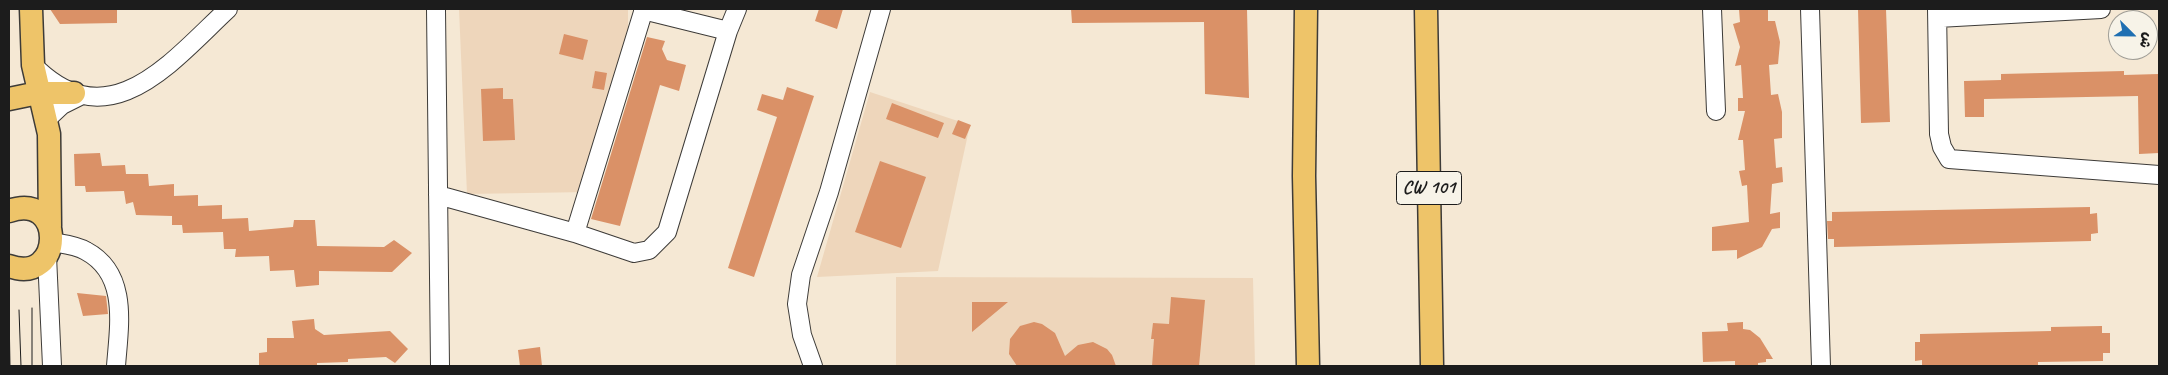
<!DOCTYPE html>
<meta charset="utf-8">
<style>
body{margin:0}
#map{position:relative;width:2168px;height:375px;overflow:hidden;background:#f5e8d4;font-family:Caveat,"Playpen Sans Arabic",sans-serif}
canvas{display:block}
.frame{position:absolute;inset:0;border:10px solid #1c1c1c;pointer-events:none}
.north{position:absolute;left:2108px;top:10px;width:50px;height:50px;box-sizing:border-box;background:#f7f3e8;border:1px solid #9f9d96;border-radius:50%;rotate:113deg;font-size:14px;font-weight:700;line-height:20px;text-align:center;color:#1c1c1c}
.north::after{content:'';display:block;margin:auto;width:18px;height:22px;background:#1f6fb2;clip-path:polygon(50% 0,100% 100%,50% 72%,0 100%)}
</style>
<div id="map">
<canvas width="2168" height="375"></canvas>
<div class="frame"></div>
<div class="north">ش</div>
</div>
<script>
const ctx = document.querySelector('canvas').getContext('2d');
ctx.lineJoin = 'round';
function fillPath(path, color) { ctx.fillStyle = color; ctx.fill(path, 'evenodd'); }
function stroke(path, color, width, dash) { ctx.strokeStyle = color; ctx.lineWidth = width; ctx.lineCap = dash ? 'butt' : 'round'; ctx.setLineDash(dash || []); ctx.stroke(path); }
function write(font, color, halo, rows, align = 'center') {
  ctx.font = font + ' Caveat,sans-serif'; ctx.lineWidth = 5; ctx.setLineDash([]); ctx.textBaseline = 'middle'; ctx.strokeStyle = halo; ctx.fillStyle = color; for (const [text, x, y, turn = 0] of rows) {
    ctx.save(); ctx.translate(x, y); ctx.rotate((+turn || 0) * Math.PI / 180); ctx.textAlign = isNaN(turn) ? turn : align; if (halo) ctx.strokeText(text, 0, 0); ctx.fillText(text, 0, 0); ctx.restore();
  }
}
const built = new Path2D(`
 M 459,9 L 628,9 L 628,45 L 588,192 L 467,194 Z
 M 870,92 L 970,125 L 938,271 L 817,277 Z
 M 896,277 L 1253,278 L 1255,366 L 896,366 Z`);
const building = new Path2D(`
 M 50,9 L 117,9 L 117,23 L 60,24 Z
 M 819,9 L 843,9 L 837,29 L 815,21 Z
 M 1071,9 L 1247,9 L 1249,98 L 1205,94 L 1204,22 L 1072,23 Z
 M 1739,9 L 1768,9 L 1768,21 L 1775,21 L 1780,42 L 1778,64 L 1769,65 L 1771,95 L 1778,94 L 1782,112 L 1782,138 L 1774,139 L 1776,168 L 1782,167 L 1783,182 L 1772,184 L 1770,214 L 1780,212 L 1780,228 L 1772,229 L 1762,247 L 1737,259 L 1737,250 L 1712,251 L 1712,227 L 1749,222 L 1747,185 L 1742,186 L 1739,171 L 1745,170 L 1743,140 L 1738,140 L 1745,111 L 1738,111 L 1738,98 L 1743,98 L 1741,65 L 1735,66 L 1740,47 L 1733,24 L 1740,22 Z
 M 1858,9 L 1886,9 L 1890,122 L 1861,123 Z
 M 564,34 L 588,40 L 583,60 L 559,54 Z
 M 647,37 L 665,41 L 662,49 L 667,60 L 686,65 L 679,91 L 660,85 L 620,226 L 591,219 Z
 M 595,71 L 607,73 L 604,90 L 592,88 Z
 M 2124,71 L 2124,75 L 2159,74 L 2159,153 L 2139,154 L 2138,96 L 1984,99 L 1984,117 L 1965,117 L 1964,81 L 2001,80 L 2001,74 Z
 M 787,87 L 814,96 L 754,277 L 728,268 L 777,117 L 757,110 L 762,94 L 783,100 Z
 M 503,88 L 503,99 L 513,99 L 515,140 L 483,141 L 481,89 Z
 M 892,103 L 944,123 L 938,138 L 886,119 Z
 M 958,120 L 971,125 L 965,139 L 952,134 Z
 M 100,153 L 102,166 L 125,165 L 126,174 L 148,174 L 149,186 L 174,184 L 174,196 L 198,195 L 198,206 L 222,205 L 222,219 L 248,218 L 249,231 L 293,227 L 294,220 L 315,220 L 317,246 L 384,247 L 394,240 L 412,253 L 392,272 L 319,271 L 319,285 L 296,287 L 294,270 L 270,271 L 269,256 L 235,257 L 236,249 L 224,249 L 223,232 L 183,233 L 182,225 L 172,225 L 172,216 L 136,215 L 133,202 L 126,204 L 124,191 L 86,192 L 85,186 L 75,186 L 74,154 Z
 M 880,161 L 926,177 L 901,248 L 855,232 Z
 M 2090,207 L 2090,214 L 2097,213 L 2098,233 L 2091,234 L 2091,241 L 1834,247 L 1834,239 L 1828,239 L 1827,221 L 1832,221 L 1832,212 Z
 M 77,293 L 106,296 L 108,314 L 83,316 Z
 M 1171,297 L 1205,300 L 1199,366 L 1152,366 L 1154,339 L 1151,339 L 1153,323 L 1169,324 Z
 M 972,302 L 1008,302 L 972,332 Z
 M 314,319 L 315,329 L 324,335 L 390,331 L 408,349 L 395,363 L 386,357 L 348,359 L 348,362 L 317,363 L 317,366 L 259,366 L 259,353 L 267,352 L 267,338 L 294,338 L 292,321 Z
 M 1034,322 L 1042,324 L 1055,333 L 1065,356 L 1078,345 L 1093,342 L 1107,349 L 1112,355 L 1116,366 L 1017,366 L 1009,354 L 1010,339 L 1020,326 Z
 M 1743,322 L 1743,329 L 1750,330 L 1760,338 L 1773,359 L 1766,359 L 1766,362 L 1758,363 L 1758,366 L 1735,366 L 1735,361 L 1703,362 L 1702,332 L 1728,331 L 1727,323 Z
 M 2102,326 L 2102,333 L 2110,333 L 2110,353 L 2103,353 L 2103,361 L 2038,362 L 2038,366 L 1922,366 L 1922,360 L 1915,361 L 1915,342 L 1920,342 L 1920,334 L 2051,331 L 2051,327 Z
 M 540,347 L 542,366 L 520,366 L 518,350 Z`);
const minor = new Path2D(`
 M 436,9 L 440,366
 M 1712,9 L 1716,111
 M 1810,9 L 1821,366
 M 1937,9 L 1939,134 L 1942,147 L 1949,159 L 2159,175
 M 643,10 L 728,31
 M 1938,18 L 2101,9
 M 33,65 C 109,142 172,61 228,9
 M 46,120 L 62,105 L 82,95
 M 438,195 L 575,233 L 644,9
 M 575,233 L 634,253 L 649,250 L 667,232 L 728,31 L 737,9
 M 52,242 C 63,244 76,245 86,251 C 129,274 119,326 116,366
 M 47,256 L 52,366
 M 813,366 L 802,335 L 797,304 L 801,275 L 829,192 L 881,9`);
const major = new Path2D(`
 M 31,9 L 33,65 L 49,134 L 50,226
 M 1306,9 L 1304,176 L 1308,366
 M 1426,9 L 1432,366
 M 9,99 L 38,93 L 74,93
 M 9,211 C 66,191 64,286 9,266`);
const tram = new Path2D(`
 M 32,308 L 32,366
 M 9,310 L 10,366
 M 19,310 L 21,366`);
const shields = [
 [1429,188,65]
];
const shieldNames = [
 ["CW 101",1429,188]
];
fillPath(built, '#eed6bb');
fillPath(building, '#da9167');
stroke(minor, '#3d3b38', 20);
stroke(major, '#3d3b38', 25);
stroke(minor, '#fff', 18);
stroke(major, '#eec469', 22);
stroke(tram, '#1c1c1c', 1);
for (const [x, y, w] of shields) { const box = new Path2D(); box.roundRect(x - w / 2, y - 16.5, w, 33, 4); ctx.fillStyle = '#f7f3e8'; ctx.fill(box); stroke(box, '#1c1c1c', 1); }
write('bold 19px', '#1c1c1c', null, shieldNames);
</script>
